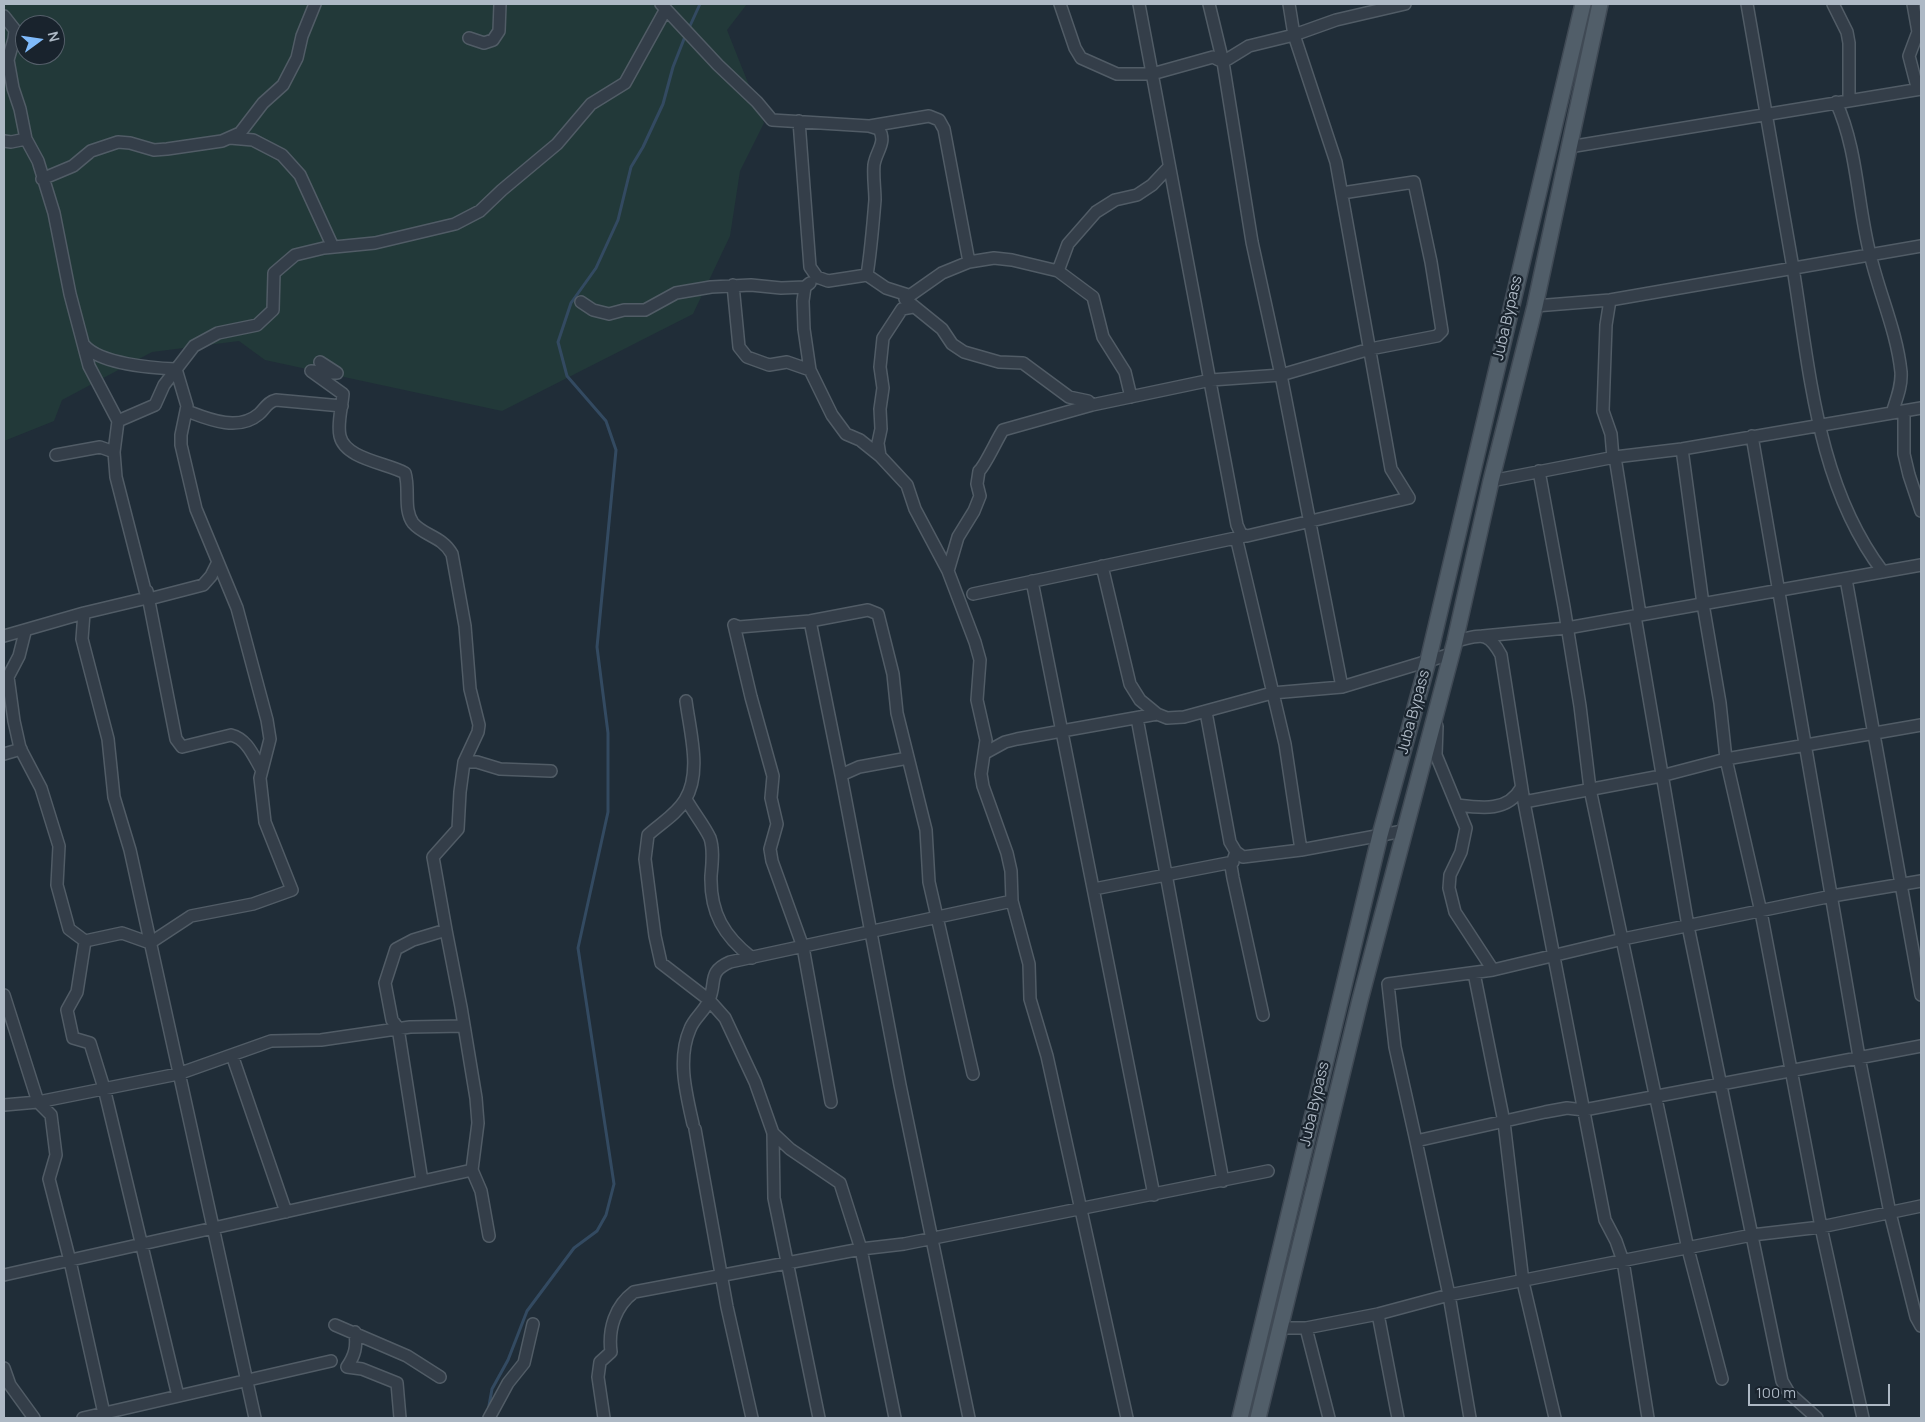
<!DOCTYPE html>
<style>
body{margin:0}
#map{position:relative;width:1925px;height:1422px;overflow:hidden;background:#202d38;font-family:Manrope,sans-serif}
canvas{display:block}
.frame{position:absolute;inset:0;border:5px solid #aeb9c5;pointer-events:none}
.north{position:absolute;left:15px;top:15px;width:50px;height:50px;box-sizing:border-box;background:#19232d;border:1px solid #555f6a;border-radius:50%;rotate:76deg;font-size:14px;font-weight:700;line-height:20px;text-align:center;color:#aeb9c5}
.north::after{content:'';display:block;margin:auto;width:18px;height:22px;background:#7fbafa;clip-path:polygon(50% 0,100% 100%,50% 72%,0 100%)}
.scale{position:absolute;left:1748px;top:1384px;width:142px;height:22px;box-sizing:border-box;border:2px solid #aeb9c5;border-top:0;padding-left:6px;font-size:15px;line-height:18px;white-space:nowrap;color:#aeb9c5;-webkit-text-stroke:4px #19232d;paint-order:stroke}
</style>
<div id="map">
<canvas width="1925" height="1422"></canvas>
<div class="frame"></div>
<div class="north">N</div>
<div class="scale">100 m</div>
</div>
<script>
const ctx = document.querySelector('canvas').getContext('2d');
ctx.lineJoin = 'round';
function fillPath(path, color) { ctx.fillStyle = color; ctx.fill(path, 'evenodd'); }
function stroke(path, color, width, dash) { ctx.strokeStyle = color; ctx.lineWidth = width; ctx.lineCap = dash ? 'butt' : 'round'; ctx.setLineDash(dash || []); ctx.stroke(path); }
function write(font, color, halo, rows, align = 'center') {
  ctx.font = font + ' Manrope,sans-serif'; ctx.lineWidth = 4.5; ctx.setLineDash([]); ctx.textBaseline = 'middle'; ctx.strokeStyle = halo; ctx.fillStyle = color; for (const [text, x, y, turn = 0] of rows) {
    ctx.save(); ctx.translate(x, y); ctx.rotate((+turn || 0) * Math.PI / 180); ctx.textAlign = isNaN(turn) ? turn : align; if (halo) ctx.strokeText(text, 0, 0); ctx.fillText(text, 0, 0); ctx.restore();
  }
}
const green = new Path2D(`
 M 4,4 L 747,4 L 727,30 L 764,123 L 740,171 L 730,236 L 693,314 L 502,411 L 265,360 L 239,341 L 152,352 L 62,400 L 54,421 L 4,441 ZM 25,25 L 55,25 L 55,55 L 25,55 Z`);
const stream = new Path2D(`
 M 689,28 L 700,4
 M 488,1411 L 492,1389 L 508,1360 L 527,1311 L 574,1248 L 597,1231 L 606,1215 L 614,1184 L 578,948 L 608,812 L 608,733 L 597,647 L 616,450 L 606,421 L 567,376 L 558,342 L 571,303 L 596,268 L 618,220 L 631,167 L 643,147 L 663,104 L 673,67 L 686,34`);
const minor = new Path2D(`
 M 661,4 L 718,65 L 757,102 L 772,120 L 869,126 L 879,129 C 887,143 876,151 874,165 C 873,178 875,188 875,200 C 873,225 871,250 867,275
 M 1060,4 L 1075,48 L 1081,58 L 1117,74 L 1152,74 L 1213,57 L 1223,62 L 1249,46 L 1294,35 L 1336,20 L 1405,4
 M 1139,4 L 1237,525 L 1241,534 L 1247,536 L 1409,498 L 1391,469 L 1336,162 L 1294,35 L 1289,4
 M 1209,4 L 1223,62 L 1252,242 L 1281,375 L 1342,687
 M 1747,4 C 1762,92 1778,180 1793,268 C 1810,372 1817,485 1883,572
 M 1833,4 L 1847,32 L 1849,43 L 1849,100
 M 1913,4 L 1918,32 L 1909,56 L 1916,83
 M 4,16 L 15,30 L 14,39 L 8,60 L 13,88 L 20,109 L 26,139 L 38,161 L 54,213 L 70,294 L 89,366 L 118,421 L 114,452 L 116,477 L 147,598 L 84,613 L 82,639 L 108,739 L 114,797 L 130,850 L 255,1418
 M 469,38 L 484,43 L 493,40 L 499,31 L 500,4
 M 1836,102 C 1858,150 1857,204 1870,254 C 1879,293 1897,332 1901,372 C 1902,387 1896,400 1892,413
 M 799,121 L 810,267 L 817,277 L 828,281 L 867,275 L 886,288 L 908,295
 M 870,126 L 929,116 L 939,120 L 944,129 L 969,262
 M 230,138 L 253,140 L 282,155 L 300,175 L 333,247
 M 4,141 L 11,142 L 26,139
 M 1569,147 L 1921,89
 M 42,179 L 73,166 L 91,151 L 118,142 L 130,143 L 154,150 L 167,149 L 222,141 L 240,133 L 263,103 L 283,85 L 297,58 L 302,36 L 315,4
 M 1058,271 L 1068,244 L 1096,212 L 1115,200 L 1137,195 L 1152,185 L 1169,167
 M 733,285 L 739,347 L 747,357 L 769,365 L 787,362 L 810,370
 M 805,287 L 803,301 L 804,329 L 810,370 L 832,415 L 846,434 L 860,440 L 880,456 L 907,485 L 915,509 L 948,571 L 975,642 L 980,660 L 977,700 L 986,740 L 981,774 L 983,786 L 1007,853 L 1011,871 L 1012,901 L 1029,964 L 1030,999 L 1047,1056 L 1127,1418
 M 1610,300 L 1606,325 L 1603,411 L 1611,434 L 1613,458
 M 581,302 L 593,310 L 609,314 L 624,310 L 645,310 L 676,293 L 711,287 L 751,285 L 781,288 L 805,287 L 810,283
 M 1535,306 L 1610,300 L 1921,246
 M 84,345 C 100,364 152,368 176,369 L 187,406 L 181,435 L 181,445 L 196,509 L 237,608 L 267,720 L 270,739 L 260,778 L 265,822 L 292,890 L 253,904 L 191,916 L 150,943 L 122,933 L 85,941 L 77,992 L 67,1010 L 73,1038 L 90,1043 L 104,1088 L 178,1396
 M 320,362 L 337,373 L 311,371 L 343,394 C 342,407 337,424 340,436 C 345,459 387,463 405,473 C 410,489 403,509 413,523 C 424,536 442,536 452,554 L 465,626 L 470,689 L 479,725 L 478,732 L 464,762 L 460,792 L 458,829 L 433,857 L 446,930 L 413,940 L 396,949 L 385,983 L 392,1020 L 398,1028 L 422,1181
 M 1092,405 L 1088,401 L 1069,397 L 1023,363 L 999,362 L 964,352 L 952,344 L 942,329 L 905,299 L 942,273 L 969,262 L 994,258 L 1012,260 L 1058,271 L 1093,297 L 1103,337 L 1125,372 L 1131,397
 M 187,411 C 208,419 238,432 259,414 C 265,409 267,402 276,400 L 342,406
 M 1904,411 L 1904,454 L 1909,475 L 1921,511
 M 118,421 L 155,405 L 164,385 L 194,346 L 218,333 L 257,325 L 273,310 L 274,273 L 295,255 L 324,248 L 375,243 L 455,224 L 480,211 L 502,190 L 557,144 L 591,104 L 625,83 L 666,9
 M 1752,436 L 1859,1057 L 1890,1213 L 1916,1317 L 1921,1326
 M 1682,449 L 1703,604 L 1720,703 L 1726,759 L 1761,912 L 1821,1227 L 1863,1418
 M 56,455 L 100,447 L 114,452
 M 880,456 L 878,443 L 881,429 L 880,409 L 883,388 L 880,367 L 883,338 L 902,309 L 913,307
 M 1615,457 L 1640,614
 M 1539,471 L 1564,607 L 1580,706 L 1590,789 L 1688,1249 L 1722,1379
 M 1491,481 L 1615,457 L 1682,449 L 1921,408
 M 1237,541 L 1285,744 L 1301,850
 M 1102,566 L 1130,684 L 1140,700 L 1157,714 L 1167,718 L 1184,717 L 1272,693 L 1342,687 L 1451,654
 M 948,571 L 958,537 L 974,511 L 980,496 L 977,484 L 979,471 C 985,466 997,439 1003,430 L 1092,405 L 1211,380 L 1281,375 L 1370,349 L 1437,336 L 1442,331 L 1431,262 L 1414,182 L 1342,193
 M 1846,579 L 1921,995
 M 1032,581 L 1154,1195
 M 147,591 L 176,739 L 182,747 L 231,735 C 247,739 253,755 261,769
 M 973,594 L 1245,536
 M 149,599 L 203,585 L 211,576 L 218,562
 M 1635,616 L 1688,926 L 1782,1381 L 1789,1393 L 1817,1418
 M 810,621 L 841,775
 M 734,625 L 739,627 L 810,621 L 868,610 L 878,614 L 893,674 L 897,713 L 926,830 L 929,882 L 973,1074
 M 734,625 L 751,697 L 773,776 L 771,798 L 777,824 L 770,849 L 772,861 L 803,947 L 831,1102
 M 25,632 L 19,656 L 8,677 L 14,721 L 20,748 L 41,788 L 59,846 L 57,885 L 69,929 L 85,941
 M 4,636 L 84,613
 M 1483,636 L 1567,628 L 1921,565
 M 1455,641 C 1480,636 1487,629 1501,655 L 1524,802 L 1605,1220 L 1616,1241 L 1623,1261 L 1648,1418
 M 686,701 C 690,732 702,773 685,800 C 676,815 661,823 648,835 L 645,859 L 655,936 L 661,963 L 709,1000 L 725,1018 L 755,1082 L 773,1133 L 790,1149 L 840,1183 L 861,1249 L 904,1244 L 1268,1171
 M 1206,712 L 1230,842 L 1236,852 L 1243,857 L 1301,850 L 1403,831
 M 1137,718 L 1223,1181
 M 1437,726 L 1436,755 L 1466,828 L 1461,852 L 1450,875 L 1449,888 L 1455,912 L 1493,970
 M 985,753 L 1005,742 L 1017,739 L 1157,714
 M 4,754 L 21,749
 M 908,758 L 859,767 L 841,775 L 900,1085 L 969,1418
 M 464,762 L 477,762 L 500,769 L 551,771
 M 686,799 C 693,812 704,825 710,838 C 714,850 712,864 711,876 C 710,913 724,936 752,958
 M 1524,802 L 1661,776 L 1726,759 L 1921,725
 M 1457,805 C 1481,808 1508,812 1521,788
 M 1236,852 L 1231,866 L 1233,878 L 1263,1015
 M 1921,881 L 1832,896 L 1623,939 L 1493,970 L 1388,984 L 1395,1047 L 1416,1141 L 1545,1112 L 1567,1108 L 1584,1110 L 1921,1046
 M 1094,889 L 1233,862
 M 446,930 L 461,1007 L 476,1098 L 478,1123 L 472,1170 L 481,1191 L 489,1236
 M 1474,973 L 1504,1122 L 1523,1282 L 1555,1418
 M 4,995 L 38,1102 L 51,1115 L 56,1155 L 49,1179 L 70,1261 L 105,1418
 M 232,1055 L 286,1212
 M 4,1105 L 38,1102 L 178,1074 L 271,1041 L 321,1040 L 410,1027 L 464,1026
 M 693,1124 C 686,1093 677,1059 690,1029 C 694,1018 705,1011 709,1000 C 717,982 707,972 730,962 L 1012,901
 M 695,1129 L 727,1307 L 752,1418
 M 773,1133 L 774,1198 L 819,1418
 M 1416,1141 L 1449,1295 L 1470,1418
 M 4,1275 L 472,1170
 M 1378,1314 L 1398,1418
 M 335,1325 L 407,1356 L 440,1377
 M 1281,1328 L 1306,1328 L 1378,1314 L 1449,1295 L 1752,1235 L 1821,1227 L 1921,1206
 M 1306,1328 L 1329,1418
 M 355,1332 C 357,1347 355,1355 347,1367 L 362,1369 L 397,1383 L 400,1418
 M 4,1368 L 10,1385 L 34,1418
 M 83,1418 L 331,1361
 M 489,1418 L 508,1383 L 524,1363 L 533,1324
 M 604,1418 L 598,1377 L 600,1362 L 611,1352 C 608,1329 615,1306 634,1292 L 861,1249 L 895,1418`);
const major = new Path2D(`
 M 1240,1418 L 1380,835 L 1428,661 L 1583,4
 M 1258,1418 L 1360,1000 L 1455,641 L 1491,481 L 1535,306 L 1600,4`);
const streetNames = [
 ["Juba Bypass",1508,318,-77],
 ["Juba Bypass",1414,712,-75],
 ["Juba Bypass",1315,1104,-77]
];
fillPath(green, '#223939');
stroke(stream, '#334a61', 3);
stroke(minor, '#515c66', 14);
stroke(major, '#404a55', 18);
stroke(minor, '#343e49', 11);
stroke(major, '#515e69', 15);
write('15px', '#aeb9c5', '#19232d', streetNames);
</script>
